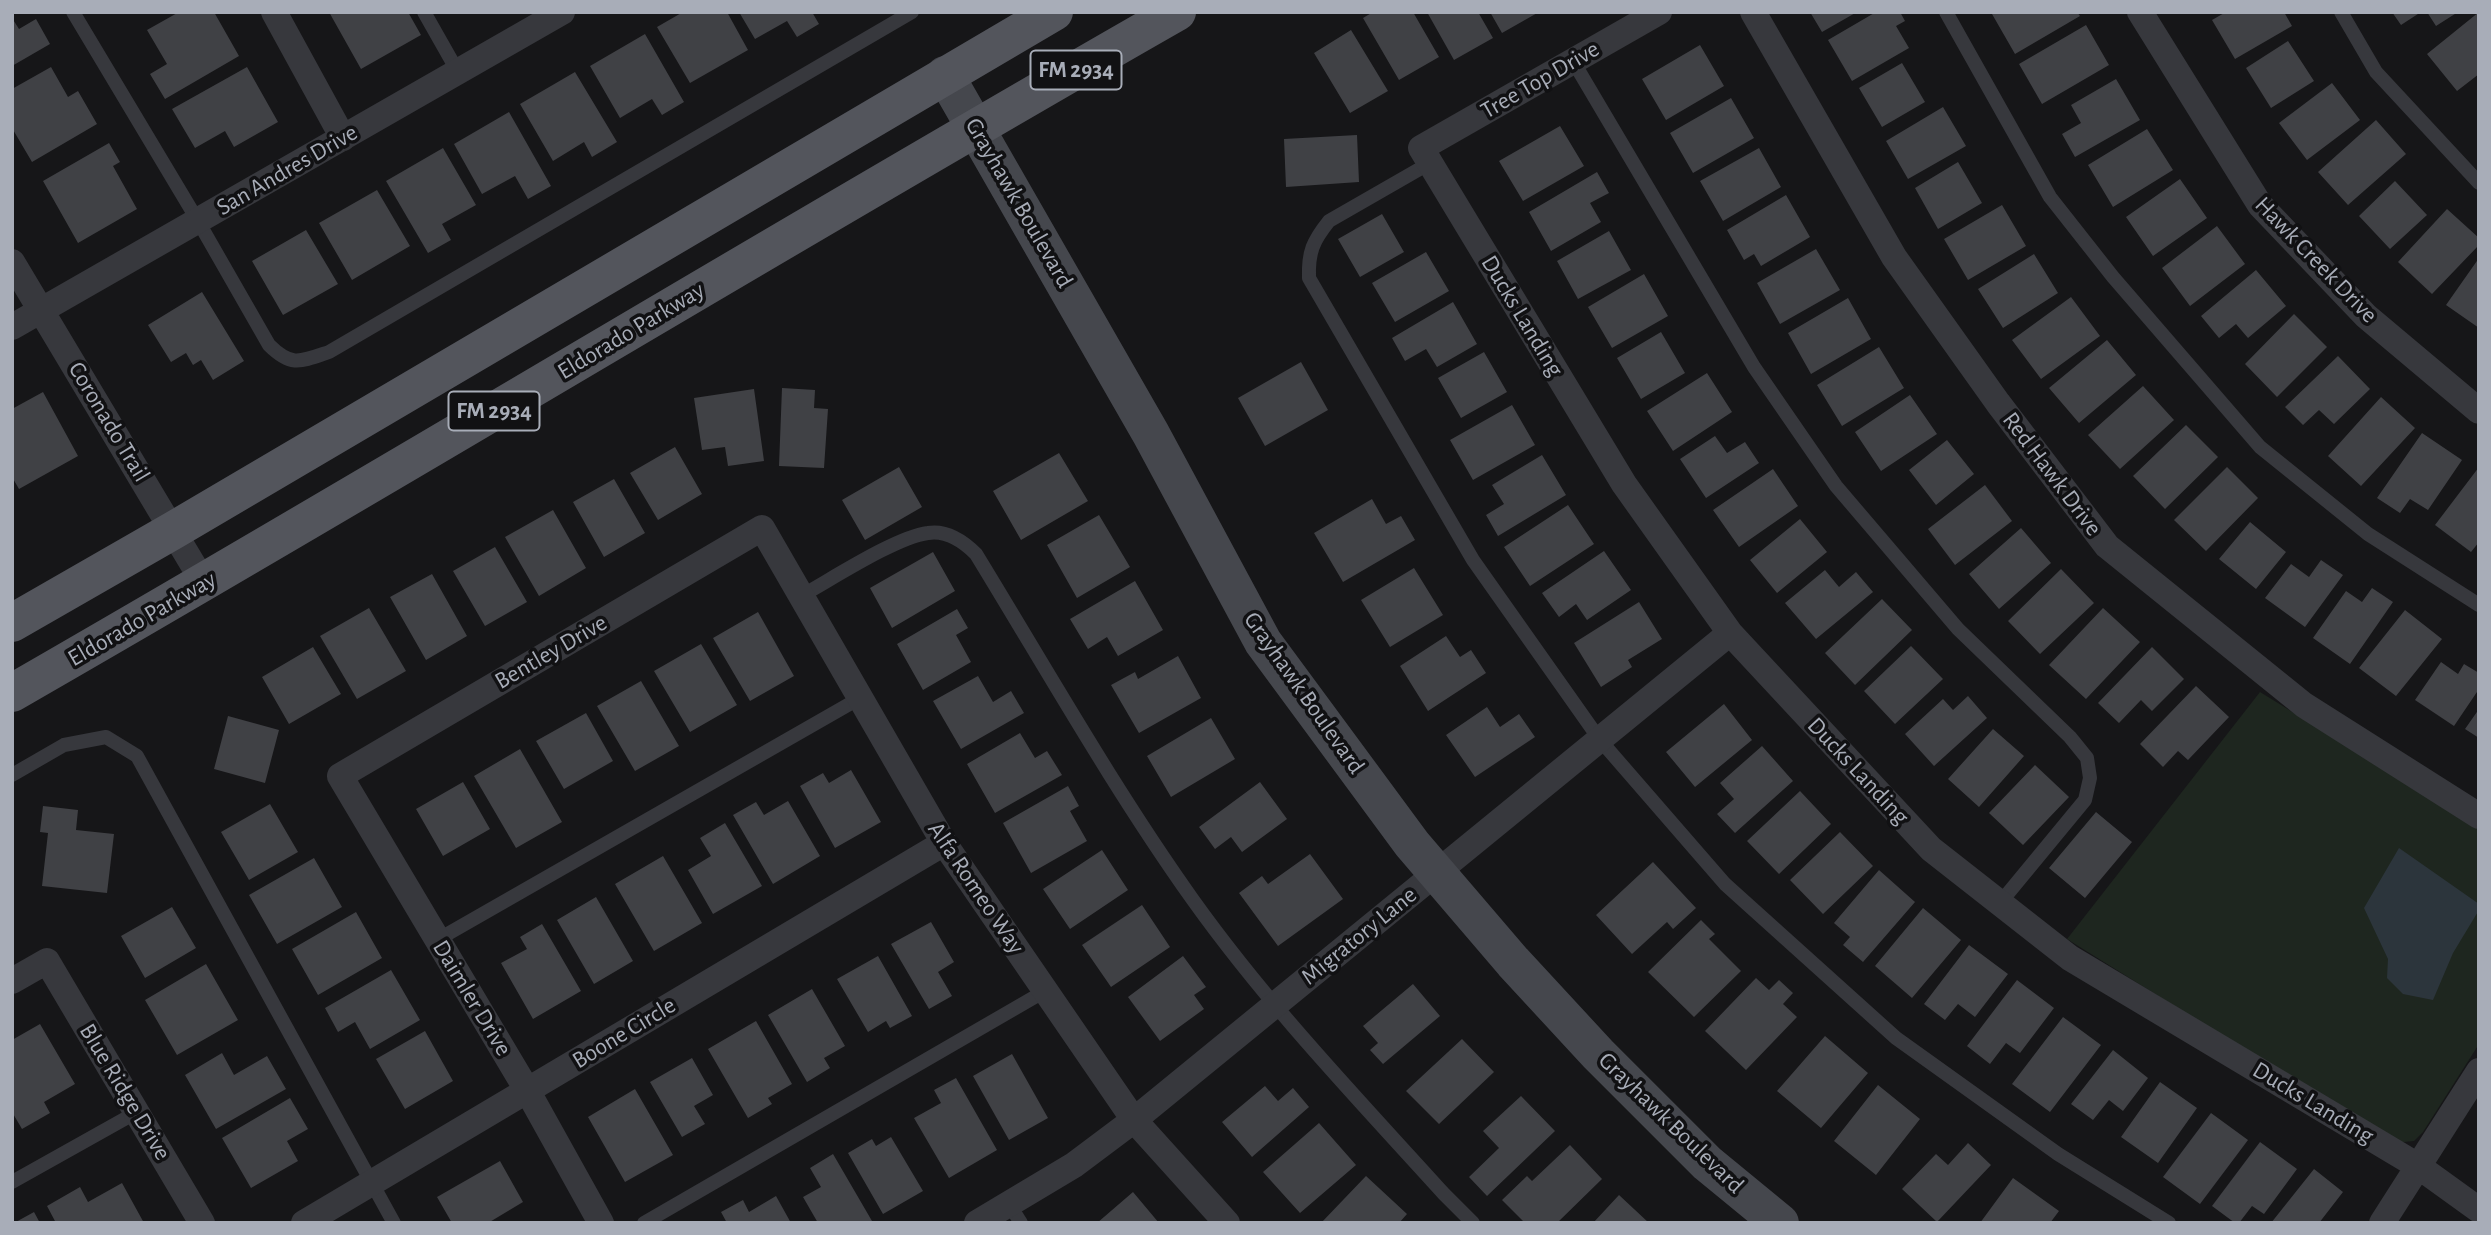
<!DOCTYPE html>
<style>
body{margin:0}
#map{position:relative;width:2491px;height:1235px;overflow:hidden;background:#161618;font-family:"Alegreya Sans",sans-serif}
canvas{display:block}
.frame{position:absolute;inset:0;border:14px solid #a8adb8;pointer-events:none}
</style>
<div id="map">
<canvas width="2491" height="1235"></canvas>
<div class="frame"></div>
</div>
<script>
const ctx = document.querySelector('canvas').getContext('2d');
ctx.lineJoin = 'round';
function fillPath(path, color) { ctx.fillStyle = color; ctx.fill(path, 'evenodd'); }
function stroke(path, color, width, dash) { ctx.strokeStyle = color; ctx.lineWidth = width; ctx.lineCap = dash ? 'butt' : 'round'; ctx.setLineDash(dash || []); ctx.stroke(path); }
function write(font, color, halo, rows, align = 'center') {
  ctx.font = font + ' "Alegreya Sans",sans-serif'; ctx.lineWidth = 7; ctx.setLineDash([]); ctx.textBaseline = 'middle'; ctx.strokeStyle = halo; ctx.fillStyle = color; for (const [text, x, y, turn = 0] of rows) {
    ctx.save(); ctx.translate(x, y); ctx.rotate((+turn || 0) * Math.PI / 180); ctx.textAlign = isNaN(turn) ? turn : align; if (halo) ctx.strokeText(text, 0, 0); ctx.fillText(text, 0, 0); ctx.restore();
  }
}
const green = new Path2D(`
 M 2260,692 L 2479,827 L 2479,1044 L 2423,1132 L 2414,1141 L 2394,1143 L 2067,939 Z`);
const water = new Path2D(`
 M 2399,848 L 2479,904 L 2479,910 L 2453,953 L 2433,1000 L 2403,994 L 2387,978 L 2388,959 L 2364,908 Z`);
const building = new Path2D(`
 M 179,12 L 214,12 L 239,56 L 165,99 L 150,74 L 167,64 L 147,30 Z
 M 329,12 L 408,12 L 421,35 L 361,69 Z
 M 683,12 L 727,12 L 748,50 L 690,83 L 657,27 Z
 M 739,12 L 812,12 L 819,24 L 797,37 L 787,21 L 755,39 Z
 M 1373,12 L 1413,12 L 1439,57 L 1399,80 L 1363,18 Z
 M 1427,12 L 1478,12 L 1493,38 L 1454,60 Z
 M 1490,12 L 1539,12 L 1502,33 Z
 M 1810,12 L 1857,12 L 1822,32 Z
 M 1876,12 L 1900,12 L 1905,21 L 1896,26 L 1909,48 L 1852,81 L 1828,40 Z
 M 1995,12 L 2077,12 L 2080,16 L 2015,54 L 1992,14 Z
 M 2226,12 L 2284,12 L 2292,26 L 2235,59 L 2212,20 Z
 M 2392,12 L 2421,12 L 2401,25 Z
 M 2427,12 L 2458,12 L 2436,26 Z
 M 2479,12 L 2479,74 L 2457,91 L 2427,54 Z
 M 12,18 L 19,29 L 36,19 L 50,44 L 12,66 Z
 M 2086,25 L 2109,65 L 2042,104 L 2019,64 Z
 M 1351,30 L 1388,91 L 1350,113 L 1314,53 Z
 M 645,34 L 684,102 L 662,115 L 652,99 L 620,118 L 590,66 Z
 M 2288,41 L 2314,81 L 2271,108 L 2246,68 Z
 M 1700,45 L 1724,86 L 1666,120 L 1642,79 Z
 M 1902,63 L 1925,102 L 1882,127 L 1859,88 Z
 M 51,67 L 68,97 L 78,91 L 97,124 L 32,162 L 12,128 L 12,89 Z
 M 247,67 L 278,122 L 234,147 L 225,131 L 195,148 L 172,109 Z
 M 575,72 L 617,142 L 592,157 L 584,142 L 553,161 L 520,104 Z
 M 2116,79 L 2140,120 L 2075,157 L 2062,134 L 2081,123 L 2071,105 Z
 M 2332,83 L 2360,120 L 2307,160 L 2279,123 Z
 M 1731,98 L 1754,138 L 1693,173 L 1670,133 Z
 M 1943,107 L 1966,146 L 1908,179 L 1886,141 Z
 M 509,112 L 551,186 L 528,199 L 515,176 L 482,194 L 454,144 Z
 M 2376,120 L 2406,154 L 2348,205 L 2318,172 Z
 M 1560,126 L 1584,166 L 1523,201 L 1499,161 Z
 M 2147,129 L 2173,170 L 2113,207 L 2088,165 Z
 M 1357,135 L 1359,182 L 1286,187 L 1284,139 Z
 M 109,143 L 120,162 L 113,166 L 137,209 L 78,243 L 43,181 Z
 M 443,148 L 476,205 L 442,224 L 451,240 L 428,253 L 386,181 Z
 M 1759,148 L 1781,187 L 1723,221 L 1700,181 Z
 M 1958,162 L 1982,203 L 1938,229 L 1915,188 Z
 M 1597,172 L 1609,193 L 1590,203 L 1601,222 L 1551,251 L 1529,212 Z
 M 2180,179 L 2207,218 L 2153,256 L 2126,217 Z
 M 2395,181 L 2427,215 L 2390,249 L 2359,216 Z
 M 377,190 L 410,246 L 352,280 L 319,223 Z
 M 1786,195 L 1810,237 L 1761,266 L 1754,254 L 1744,260 L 1727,230 Z
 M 2002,205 L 2026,246 L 1968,280 L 1944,239 Z
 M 2447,209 L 2479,238 L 2479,245 L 2432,294 L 2398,262 Z
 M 1382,214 L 1404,252 L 1360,277 L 1338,239 Z
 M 2217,226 L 2245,264 L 2190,306 L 2162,268 Z
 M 306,230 L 338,284 L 283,315 L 252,261 Z
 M 1609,231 L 1631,270 L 1578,299 L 1557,261 Z
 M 1816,249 L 1840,290 L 1780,324 L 1757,283 Z
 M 1426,252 L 1449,291 L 1395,322 L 1372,283 Z
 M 2034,254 L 2058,293 L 2003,328 L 1978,289 Z
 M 2479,258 L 2479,328 L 2446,305 Z
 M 2256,270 L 2286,306 L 2248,338 L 2236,324 L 2219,338 L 2201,316 Z
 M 1644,274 L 1668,316 L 1612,348 L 1588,307 Z
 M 202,292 L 244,361 L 213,380 L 201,360 L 193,365 L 186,353 L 171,362 L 148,325 Z
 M 2071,297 L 2100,336 L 2041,379 L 2012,340 Z
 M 1848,298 L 1871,339 L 1811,374 L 1788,333 Z
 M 1453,302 L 1477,344 L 1437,367 L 1426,349 L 1405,361 L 1392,338 Z
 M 2294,314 L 2327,347 L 2277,397 L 2245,364 Z
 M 1661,332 L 1685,373 L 1641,399 L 1617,358 Z
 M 2107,340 L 2136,375 L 2079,423 L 2049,388 Z
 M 1879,347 L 1904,388 L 1842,426 L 1817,385 Z
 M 1484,352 L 1507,392 L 1461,418 L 1438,378 Z
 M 2338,356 L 2370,389 L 2334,424 L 2319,410 L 2303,425 L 2285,407 Z
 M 1301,362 L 1328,410 L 1265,446 L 1238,398 Z
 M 1707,373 L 1732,412 L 1673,451 L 1647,411 Z
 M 2143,386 L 2174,420 L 2120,469 L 2088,435 Z
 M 782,388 L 815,390 L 814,408 L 828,409 L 824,468 L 779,466 Z
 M 754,389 L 764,461 L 728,466 L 725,447 L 702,450 L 694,398 Z
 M 43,392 L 78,456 L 19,489 L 12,477 L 12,409 Z
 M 1910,395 L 1937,434 L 1881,471 L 1855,432 Z
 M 2381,397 L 2415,428 L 2361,486 L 2328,456 Z
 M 1512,405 L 1535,445 L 1473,480 L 1450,440 Z
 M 2186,425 L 2218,457 L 2165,509 L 2133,476 Z
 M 2422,433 L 2462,460 L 2428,510 L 2410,499 L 2400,513 L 2377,498 Z
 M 1715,436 L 1727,453 L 1745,442 L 1759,463 L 1706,498 L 1680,459 Z
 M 1947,440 L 1974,474 L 1936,505 L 1909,470 Z
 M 675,447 L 702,494 L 658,520 L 630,473 Z
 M 1059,453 L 1088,501 L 1021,540 L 993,491 Z
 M 1542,455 L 1566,495 L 1498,536 L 1486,515 L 1504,504 L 1492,485 Z
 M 899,467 L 922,507 L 865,540 L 842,500 Z
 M 2227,467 L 2258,498 L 2206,551 L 2174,520 Z
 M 2479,467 L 2479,542 L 2471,552 L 2435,525 Z
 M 1773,469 L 1798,506 L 1739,547 L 1713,510 Z
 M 614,479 L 645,533 L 604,557 L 573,502 Z
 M 1985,485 L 2012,521 L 1955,565 L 1928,529 Z
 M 1372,499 L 1386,524 L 1401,516 L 1415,540 L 1343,582 L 1314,533 Z
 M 1568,505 L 1594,544 L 1530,586 L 1504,547 Z
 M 553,510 L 586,568 L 539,596 L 505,537 Z
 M 1099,515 L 1130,567 L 1077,598 L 1047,545 Z
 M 1800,519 L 1827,552 L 1777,593 L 1750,560 Z
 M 2250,522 L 2286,552 L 2256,589 L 2219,559 Z
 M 2021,528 L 2051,563 L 1999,609 L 1969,574 Z
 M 495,547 L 527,602 L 485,626 L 453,571 Z
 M 1604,551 L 1631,590 L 1587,620 L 1576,604 L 1559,617 L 1542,593 Z
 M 933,552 L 955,591 L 892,628 L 870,588 Z
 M 2321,560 L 2343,575 L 2305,627 L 2265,598 L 2291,564 L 2309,577 Z
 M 1414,568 L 1443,615 L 1390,647 L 1361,600 Z
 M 2061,569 L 2094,603 L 2040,654 L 2008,621 Z
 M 1825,570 L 1839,587 L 1856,572 L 1873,592 L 1816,639 L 1785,603 Z
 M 432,574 L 467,636 L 426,660 L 390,597 Z
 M 1135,581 L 1163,630 L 1118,656 L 1107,637 L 1088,649 L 1070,619 Z
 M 2372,588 L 2393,602 L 2350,664 L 2313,638 L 2346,591 L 2362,602 Z
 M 1882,599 L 1912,630 L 1855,685 L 1825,653 Z
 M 1639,602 L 1662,639 L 1628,660 L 1632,667 L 1601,687 L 1574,643 Z
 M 369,608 L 406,671 L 357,699 L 320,636 Z
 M 2103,608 L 2140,642 L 2086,699 L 2049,665 Z
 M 957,609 L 968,628 L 956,635 L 971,662 L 923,690 L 897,644 Z
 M 2405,610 L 2442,639 L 2396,696 L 2359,668 Z
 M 758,612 L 794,676 L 750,701 L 713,638 Z
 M 1446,636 L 1460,657 L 1471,650 L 1486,673 L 1428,711 L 1400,666 Z
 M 701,644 L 737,705 L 690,732 L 654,671 Z
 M 1911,646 L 1943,679 L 1895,724 L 1864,691 Z
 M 313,647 L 341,694 L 289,724 L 262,677 Z
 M 2152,647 L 2184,679 L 2152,711 L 2141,700 L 2119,723 L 2098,703 Z
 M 1178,656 L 1201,698 L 1139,733 L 1111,685 L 1135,672 L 1138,679 Z
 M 2441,662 L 2458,674 L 2464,664 L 2479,673 L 2479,689 L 2454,726 L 2415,700 Z
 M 978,676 L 993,702 L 1011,691 L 1024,713 L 961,749 L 933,701 Z
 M 641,681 L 679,746 L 635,771 L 597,706 Z
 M 2196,686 L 2229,717 L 2188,760 L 2178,751 L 2163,767 L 2140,744 Z
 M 1968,696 L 1987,718 L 1934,766 L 1905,734 L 1943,699 L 1953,710 Z
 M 1724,704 L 1752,740 L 1695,787 L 1666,752 Z
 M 1487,707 L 1500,727 L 1519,714 L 1535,737 L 1475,777 L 1446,735 Z
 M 2479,709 L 2479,738 L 2465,729 Z
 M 586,713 L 613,761 L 564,789 L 536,741 Z
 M 228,716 L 279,730 L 265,783 L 214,769 Z
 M 1211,718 L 1235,759 L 1171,797 L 1147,756 Z
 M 1993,729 L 2024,756 L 1979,807 L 1948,779 Z
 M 1020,733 L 1035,758 L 1047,751 L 1062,775 L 995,813 L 967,764 Z
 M 1762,746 L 1793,781 L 1735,833 L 1717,814 L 1734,799 L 1720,783 Z
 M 520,749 L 562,822 L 516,848 L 474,776 Z
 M 2035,765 L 2069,797 L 2023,845 L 1989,813 Z
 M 851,770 L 881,822 L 835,848 L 800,786 L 823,773 L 829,783 Z
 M 463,782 L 490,829 L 443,856 L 416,809 Z
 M 1260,782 L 1287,819 L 1242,852 L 1231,837 L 1215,849 L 1199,827 Z
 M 1068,786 L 1079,806 L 1070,811 L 1087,841 L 1031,873 L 1003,823 Z
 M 1800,791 L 1831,824 L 1779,874 L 1747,841 Z
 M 788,801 L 820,856 L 773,884 L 733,815 L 756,802 L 764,815 Z
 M 270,804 L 298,852 L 249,880 L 221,832 Z
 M 43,806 L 78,810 L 76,830 L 114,834 L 107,893 L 42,886 L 48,833 L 40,832 Z
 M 2096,812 L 2132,842 L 2085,898 L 2049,868 Z
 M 725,823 L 762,886 L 713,914 L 688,870 L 711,856 L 700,838 Z
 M 1840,832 L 1873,866 L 1823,914 L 1790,880 Z
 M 1102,850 L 1128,890 L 1070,929 L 1043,889 Z
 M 1310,854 L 1343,899 L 1278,946 L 1239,893 L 1262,876 L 1268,884 Z
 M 663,856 L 702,923 L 654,951 L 615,884 Z
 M 314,858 L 342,907 L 277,944 L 249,895 Z
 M 1653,862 L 1696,908 L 1673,929 L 1667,922 L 1632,954 L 1596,915 Z
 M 1879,870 L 1915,902 L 1863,962 L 1843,945 L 1850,937 L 1834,923 Z
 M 596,897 L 633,961 L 594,984 L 557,920 Z
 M 1142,905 L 1170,947 L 1111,987 L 1082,945 Z
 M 172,907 L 196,948 L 145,978 L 121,936 Z
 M 1923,908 L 1961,940 L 1912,998 L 1875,966 Z
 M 356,912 L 382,958 L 318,995 L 292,949 Z
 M 1701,920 L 1715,934 L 1709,939 L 1741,971 L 1694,1017 L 1648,972 Z
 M 931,922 L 954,962 L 938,972 L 952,996 L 929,1009 L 891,944 Z
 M 542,924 L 581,991 L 533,1019 L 501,963 L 527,949 L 520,937 Z
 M 1969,945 L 2008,974 L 1975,1017 L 1958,1004 L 1945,1020 L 1924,1004 Z
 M 878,956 L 912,1016 L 890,1028 L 886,1021 L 868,1032 L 837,979 Z
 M 1183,956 L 1206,987 L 1194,995 L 1204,1009 L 1160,1041 L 1128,997 Z
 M 206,964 L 238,1020 L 177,1055 L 145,1000 Z
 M 391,970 L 420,1020 L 370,1049 L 355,1022 L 338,1032 L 325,1008 Z
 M 1756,978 L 1769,990 L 1779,980 L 1793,993 L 1783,1004 L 1797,1017 L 1746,1070 L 1705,1031 Z
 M 2017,980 L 2054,1008 L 2020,1053 L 2006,1043 L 1990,1064 L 1967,1046 Z
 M 1413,984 L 1440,1016 L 1383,1064 L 1370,1050 L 1378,1043 L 1363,1026 Z
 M 812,989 L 845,1046 L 824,1058 L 830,1068 L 807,1082 L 768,1015 Z
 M 2063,1017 L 2101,1045 L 2050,1112 L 2012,1084 Z
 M 756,1021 L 792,1084 L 768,1098 L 772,1104 L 748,1118 L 708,1049 Z
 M 40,1024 L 75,1084 L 44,1102 L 50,1113 L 22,1129 L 12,1112 L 12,1040 Z
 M 425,1031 L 453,1081 L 405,1109 L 376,1059 Z
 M 1825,1036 L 1868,1073 L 1821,1128 L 1777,1091 Z
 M 1462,1039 L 1494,1072 L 1439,1124 L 1406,1091 Z
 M 2113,1050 L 2148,1078 L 2123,1111 L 2109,1100 L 2093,1120 L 2071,1104 Z
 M 222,1053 L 234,1075 L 267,1056 L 286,1089 L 216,1129 L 185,1075 Z
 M 1012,1054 L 1048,1118 L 1009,1140 L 973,1076 Z
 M 692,1058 L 713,1095 L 694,1106 L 705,1124 L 682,1137 L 650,1082 Z
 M 956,1078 L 997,1150 L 949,1178 L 914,1118 L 941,1103 L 934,1090 Z
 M 2160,1082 L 2197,1108 L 2158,1163 L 2121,1137 Z
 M 1878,1085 L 1920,1119 L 1876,1175 L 1834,1141 Z
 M 1265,1086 L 1278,1101 L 1293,1088 L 1309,1107 L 1252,1157 L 1222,1122 Z
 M 635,1089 L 673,1155 L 625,1182 L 588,1117 Z
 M 1521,1096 L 1555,1131 L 1487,1196 L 1469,1177 L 1499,1148 L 1483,1131 Z
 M 290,1098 L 308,1129 L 287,1141 L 298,1161 L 251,1188 L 222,1138 Z
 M 2211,1113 L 2248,1140 L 2200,1204 L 2163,1177 Z
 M 1319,1123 L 1356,1165 L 1300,1213 L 1263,1172 Z
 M 891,1137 L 923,1191 L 883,1214 L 848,1153 L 872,1139 L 876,1146 Z
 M 2260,1142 L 2297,1169 L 2264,1214 L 2252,1206 L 2239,1223 L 2235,1223 L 2212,1206 Z
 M 1968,1143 L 1991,1165 L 1937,1222 L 1902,1189 L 1936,1154 L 1948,1165 Z
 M 1570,1145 L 1602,1179 L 1557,1223 L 1525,1223 L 1502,1200 L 1527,1176 L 1532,1181 Z
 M 833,1154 L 872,1221 L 870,1223 L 818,1223 L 803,1197 L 821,1187 L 810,1168 Z
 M 500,1161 L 523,1202 L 488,1223 L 452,1223 L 437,1197 Z
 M 2314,1169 L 2343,1192 L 2319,1223 L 2271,1223 Z
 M 1366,1176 L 1407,1214 L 1399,1223 L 1321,1223 Z
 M 2013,1178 L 2059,1211 L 2050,1223 L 1980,1223 Z
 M 122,1183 L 144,1223 L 56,1223 L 47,1206 L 80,1187 L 88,1202 Z
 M 1133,1192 L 1159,1223 L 1097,1223 Z
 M 1619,1195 L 1649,1223 L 1593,1223 Z
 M 776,1196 L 791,1223 L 727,1223 L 721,1212 L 743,1200 L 749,1212 Z
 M 34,1212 L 40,1223 L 14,1223 Z`);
const lane = new Path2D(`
 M 73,12 L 198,221 L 269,345 C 291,367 300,362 329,352 L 912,12
 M 424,12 L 458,72
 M 1946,12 L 2050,197 L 2113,277 L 2260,447 L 2368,534 L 2479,605
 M 2341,12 L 2376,72 L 2479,183
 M 1573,61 L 1754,367 L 1836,486 L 1958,629 L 2070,737 L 2087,758 L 2090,778 L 2085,800 L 2000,903
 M 1430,163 L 1329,221 C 1313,241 1308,252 1309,278 L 1473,560 L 1600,740 L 1725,884 L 1896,1038 L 2058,1154 L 2169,1223
 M 801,596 C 832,579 896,537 928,533 C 947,530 964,542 976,554 C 1047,670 1114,789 1193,900 C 1268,1005 1357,1098 1444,1194 L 1473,1223
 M 12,775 L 64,745 L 106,737 L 137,756 L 394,1223
 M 437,940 L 860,698
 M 12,1182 L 137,1112
 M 1009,1204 L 1021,1223
 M 644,1223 L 1045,991`);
const street = new Path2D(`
 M 274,12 L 343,138
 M 1659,12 L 1421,148 L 1624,484 L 1730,633 L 1931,849 L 2070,958 L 2418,1166 L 2479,1210
 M 1753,12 L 1894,257 L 1998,403 L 2107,546 L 2304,705 L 2479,816
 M 2140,12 L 2260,205 L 2366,316 L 2479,411
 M 12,262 L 204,583
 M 12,327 L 562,12
 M 12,981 L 47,961 L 202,1223
 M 304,1223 L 944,843
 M 601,1223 L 527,1090 L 340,776 L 762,528 L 944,843 L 1134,1120 L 1227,1223
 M 977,1223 L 1074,1165 L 1134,1120 L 1730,633
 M 2382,1223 L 2479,1071`);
const secondary = new Path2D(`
 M 945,75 L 1151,434 L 1263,642 L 1412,844 L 1513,962 L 1598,1054 L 1707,1163 L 1780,1223`);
const primary = new Path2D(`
 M 12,623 L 174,530 L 1054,12
 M 12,693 C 402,469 786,235 1177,12`);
const shields = [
 [1076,70,91],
 [494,411,91]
];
const shieldNames = [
 ["FM 2934",1076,70],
 ["FM 2934",494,411]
];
const streetNames = [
 ["Tree Top Drive",1540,80,-30],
 ["San Andres Drive",287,170,-30],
 ["Grayhawk Boulevard",1019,203,60],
 ["Hawk Creek Drive",2316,260,46],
 ["Ducks Landing",1522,316,59],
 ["Eldorado Parkway",631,331,-31],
 ["Coronado Trail",109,422,59],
 ["Red Hawk Drive",2052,474,53],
 ["Eldorado Parkway",142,619,-30],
 ["Bentley Drive",551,652,-30],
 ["Grayhawk Boulevard",1304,693,55],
 ["Ducks Landing",1858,771,47],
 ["Alfa Romeo Way",976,888,56],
 ["Migratory Lane",1359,936,-39],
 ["Daimler Drive",472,998,59],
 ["Boone Circle",624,1033,-31],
 ["Blue Ridge Drive",125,1092,59],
 ["Ducks Landing",2313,1103,31],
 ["Grayhawk Boulevard",1671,1123,44]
];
fillPath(green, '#1e261f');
fillPath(water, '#2c353c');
fillPath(building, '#404145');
stroke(lane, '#37383d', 14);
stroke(street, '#37383d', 26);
stroke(secondary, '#45474d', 38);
stroke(primary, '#53555c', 38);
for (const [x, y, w] of shields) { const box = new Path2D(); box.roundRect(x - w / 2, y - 19.5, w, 39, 5); ctx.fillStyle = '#111113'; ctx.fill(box); stroke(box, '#a8adb8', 2); }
write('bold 23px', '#a8adb8', null, shieldNames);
write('24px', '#a8adb8', '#111113', streetNames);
</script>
